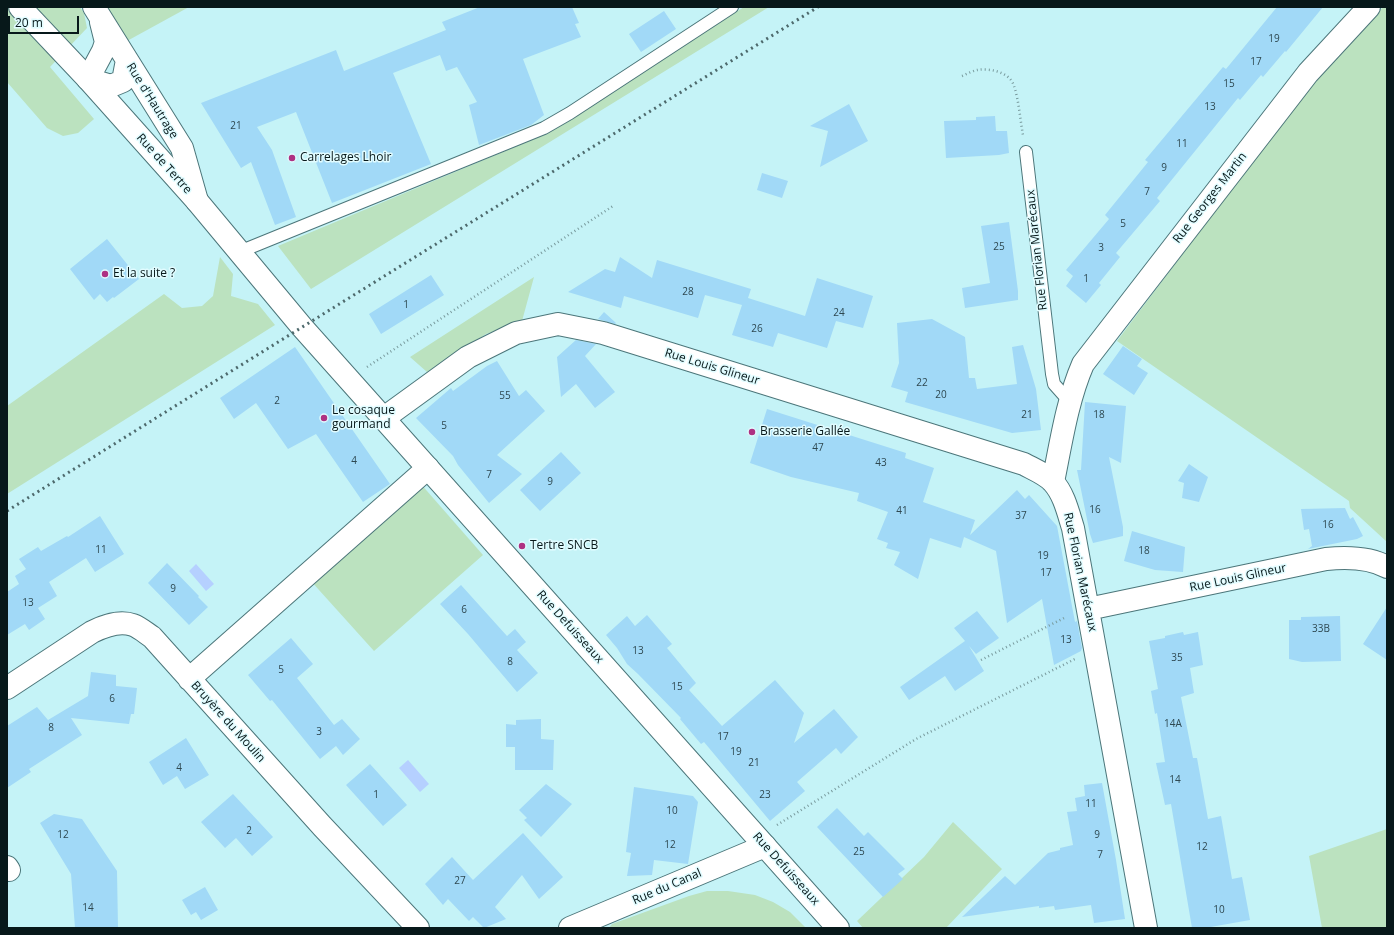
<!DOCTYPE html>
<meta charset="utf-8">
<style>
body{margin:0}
#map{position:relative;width:1394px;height:935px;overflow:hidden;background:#c5f3f7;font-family:"Open Sans",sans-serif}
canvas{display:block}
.frame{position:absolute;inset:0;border:8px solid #07181a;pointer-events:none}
.scale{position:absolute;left:8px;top:16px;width:71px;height:18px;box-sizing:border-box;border:2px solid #07181a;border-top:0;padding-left:5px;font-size:12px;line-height:14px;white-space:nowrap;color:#07181a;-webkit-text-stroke:3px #e1fcff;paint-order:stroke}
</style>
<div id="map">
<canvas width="1394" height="935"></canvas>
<div class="frame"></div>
<div class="scale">20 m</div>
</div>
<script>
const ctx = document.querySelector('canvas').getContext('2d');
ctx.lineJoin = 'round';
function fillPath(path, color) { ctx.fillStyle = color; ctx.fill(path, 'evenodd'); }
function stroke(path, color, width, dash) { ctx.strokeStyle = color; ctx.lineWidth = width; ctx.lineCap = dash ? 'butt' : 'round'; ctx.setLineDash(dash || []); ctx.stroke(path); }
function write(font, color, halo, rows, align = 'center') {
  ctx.font = font + ' "Open Sans",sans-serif'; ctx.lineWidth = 3; ctx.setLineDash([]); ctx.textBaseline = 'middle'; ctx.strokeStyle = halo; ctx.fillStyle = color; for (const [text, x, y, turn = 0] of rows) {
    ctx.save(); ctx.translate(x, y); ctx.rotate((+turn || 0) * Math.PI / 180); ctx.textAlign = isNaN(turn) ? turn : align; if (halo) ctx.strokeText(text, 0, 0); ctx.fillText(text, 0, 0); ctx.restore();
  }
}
const green = new Path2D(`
 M 7,7 L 80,7 L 84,13 L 87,28 L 50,67 L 94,119 L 78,133 L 63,136 L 47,128 L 7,82 Z
 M 106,7 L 189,7 L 127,41 Z
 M 744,7 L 769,7 L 311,289 L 278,246 L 541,136 Z
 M 1383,7 L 1387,7 L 1387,542 L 1350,508 L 1349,501 L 1117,341 L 1310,85 Z
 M 220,257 L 233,274 L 231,296 L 258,304 L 275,325 L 7,494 L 7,406 L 164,294 L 182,308 L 202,306 L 213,296 Z
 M 534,277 L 522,321 L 486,334 L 427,372 L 410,357 Z
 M 420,483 L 483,555 L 374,651 L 310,580 Z
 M 953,822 L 1002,869 L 946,928 L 863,928 L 857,921 L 924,857 Z
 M 1387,829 L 1387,928 L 1322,928 L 1309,856 Z
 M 707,891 L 728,891 L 755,895 L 773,902 L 790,912 L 806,928 L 609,928 L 612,924 L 689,896 Z`);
const water = new Path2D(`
 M 196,564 L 214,584 L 206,591 L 189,571 Z
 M 408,760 L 429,784 L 420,792 L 399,768 Z`);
const building = new Path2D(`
 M 480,7 L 572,7 L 579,23 L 575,24 L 581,37 L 523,59 L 544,115 L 531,125 L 479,145 L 469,105 L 477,102 L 457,67 L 446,71 L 440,55 L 393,73 L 431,164 L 332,203 L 296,112 L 257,127 L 272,150 L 296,217 L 275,225 L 251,162 L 241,168 L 201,103 L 336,50 L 344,71 L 446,30 L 442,22 Z
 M 1277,7 L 1323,7 L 1286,52 L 1285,51 L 1263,77 L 1261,75 L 1240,100 L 1238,98 L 1157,198 L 1160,201 L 1116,253 L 1120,257 L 1099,283 L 1101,285 L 1086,303 L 1066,286 L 1073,276 L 1066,270 L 1109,219 L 1105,215 L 1148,162 L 1145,160 L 1223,67 L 1226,69 Z
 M 664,11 L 676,29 L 641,52 L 629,34 Z
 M 849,104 L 868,141 L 820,167 L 828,131 L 810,126 Z
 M 995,116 L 996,131 L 1007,131 L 1009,153 L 999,155 L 946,158 L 944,121 L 976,120 L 976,117 Z
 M 762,173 L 788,181 L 782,198 L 757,190 Z
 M 1009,222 L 1018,291 L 1018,300 L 965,308 L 962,288 L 990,283 L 981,226 Z
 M 107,239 L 139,279 L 114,298 L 113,297 L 107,302 L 100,294 L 94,300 L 70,269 Z
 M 620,257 L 652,278 L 657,260 L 751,289 L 748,298 L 805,316 L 817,278 L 873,296 L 863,328 L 836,321 L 827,348 L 778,333 L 773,347 L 732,335 L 742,305 L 705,295 L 698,318 L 624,296 L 621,308 L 568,292 L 605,269 L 615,272 Z
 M 431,275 L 444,295 L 381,334 L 369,314 Z
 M 604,312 L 616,323 L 615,324 L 598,319 Z
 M 932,319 L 965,337 L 969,378 L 975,378 L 977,389 L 1017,384 L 1012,347 L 1023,345 L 1036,389 L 1041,430 L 1012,433 L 905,402 L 908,392 L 891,387 L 899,363 L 897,323 Z
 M 576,340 L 596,344 L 585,356 L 615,392 L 595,408 L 576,384 L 561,397 L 557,357 Z
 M 1123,346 L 1142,359 L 1137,366 L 1148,373 L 1134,395 L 1103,374 Z
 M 295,347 L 390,484 L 363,502 L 316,434 L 288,449 L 256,403 L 234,419 L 220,398 Z
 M 497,361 L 519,396 L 526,390 L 545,411 L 497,455 L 522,474 L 489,503 L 458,465 L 453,456 L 416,418 L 451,388 L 453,391 L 487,366 Z
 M 1085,402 L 1126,406 L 1121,463 L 1109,457 L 1123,527 L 1123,536 L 1093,543 L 1090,534 L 1077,470 L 1081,470 Z
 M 767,409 L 906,453 L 905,458 L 934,468 L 923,502 L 975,520 L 970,535 L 1017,490 L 1025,499 L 1029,495 L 1057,526 L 1075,622 L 1077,621 L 1082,648 L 1081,651 L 1054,665 L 1042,599 L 1007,623 L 996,551 L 964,537 L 961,548 L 930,538 L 918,579 L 894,565 L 900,552 L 886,548 L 888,543 L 877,539 L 888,512 L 857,501 L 859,493 L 791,477 L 750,463 Z
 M 561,452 L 581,473 L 540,511 L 520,490 Z
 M 1189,464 L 1208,477 L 1199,502 L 1182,498 L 1184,483 L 1178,481 Z
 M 1345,508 L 1350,519 L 1353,517 L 1363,536 L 1357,539 L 1308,549 L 1312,546 L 1309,529 L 1304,530 L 1301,509 Z
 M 100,516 L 124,554 L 95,572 L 86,558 L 49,582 L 57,596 L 38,608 L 45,619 L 29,630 L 25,624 L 7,635 L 7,592 L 19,584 L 15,576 L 26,569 L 19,559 L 38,547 L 41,551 L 67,536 L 68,537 Z
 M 1132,531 L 1185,547 L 1183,572 L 1155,570 L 1124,561 Z
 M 167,563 L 199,596 L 198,597 L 208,607 L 189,625 L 148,583 Z
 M 461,585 L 507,636 L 515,629 L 526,642 L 517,650 L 538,673 L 517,692 L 468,634 L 440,604 Z
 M 1387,607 L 1387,660 L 1363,644 Z
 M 977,611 L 999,638 L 976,654 L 969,646 L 984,671 L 955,691 L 945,676 L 909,700 L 900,687 L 965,641 L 954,628 Z
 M 647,615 L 672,644 L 667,648 L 696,683 L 689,690 L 722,726 L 775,680 L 804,713 L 794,743 L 834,709 L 858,737 L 841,754 L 836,748 L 797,782 L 805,791 L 770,821 L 704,742 L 701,744 L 680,719 L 681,718 L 638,674 L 627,664 L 617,648 L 606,635 L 627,616 L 635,626 Z
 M 1340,616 L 1341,661 L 1302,662 L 1289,659 L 1289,620 L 1301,620 L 1301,617 Z
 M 1183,632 L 1184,635 L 1198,632 L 1203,665 L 1190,668 L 1194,693 L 1181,697 L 1193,758 L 1197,758 L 1208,819 L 1221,816 L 1232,879 L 1242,877 L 1250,920 L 1205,928 L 1192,928 L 1171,804 L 1165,805 L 1156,763 L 1165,762 L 1157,713 L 1155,714 L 1151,691 L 1158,689 L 1149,641 L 1165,638 L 1165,636 Z
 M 291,638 L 313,664 L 297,678 L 334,725 L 342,719 L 360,739 L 343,755 L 336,746 L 320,759 L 272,700 L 270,701 L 248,675 Z
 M 91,672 L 116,675 L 116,686 L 137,688 L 134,714 L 131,714 L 129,724 L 71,718 L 82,735 L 29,769 L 31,772 L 7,788 L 7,726 L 37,707 L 48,720 L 88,696 Z
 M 541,719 L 541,739 L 554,740 L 553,770 L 515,770 L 515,747 L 506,747 L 506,724 L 516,725 L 516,720 Z
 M 186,738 L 209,775 L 185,789 L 177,776 L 163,785 L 149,762 Z
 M 370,764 L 407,805 L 383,826 L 346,785 Z
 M 1102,783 L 1116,860 L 1125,919 L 1094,923 L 1091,905 L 1055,910 L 1054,906 L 1039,908 L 1039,906 L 962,917 L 1005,876 L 1015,885 L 1048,853 L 1060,850 L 1060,848 L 1073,845 L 1067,812 L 1077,811 L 1075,798 L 1085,796 L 1084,785 Z
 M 546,784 L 572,804 L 541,837 L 524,820 L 527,818 L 519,810 Z
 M 634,787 L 693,796 L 698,802 L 688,864 L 654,860 L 652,875 L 627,876 L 631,853 L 626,852 Z
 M 233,794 L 273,837 L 252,856 L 236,838 L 225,848 L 201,822 Z
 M 837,808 L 864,836 L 868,832 L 905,869 L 898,874 L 903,879 L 883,897 L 817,827 Z
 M 54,814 L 82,819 L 117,871 L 118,928 L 75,928 L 71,874 L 40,823 Z
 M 523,833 L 563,877 L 539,899 L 522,875 L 495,907 L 506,919 L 484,928 L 473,917 L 469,921 L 448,899 L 443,905 L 425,884 L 452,857 L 473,880 Z
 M 205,887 L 218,910 L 201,920 L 196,912 L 191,915 L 182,900 Z`);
const path = new Path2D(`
 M 962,76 C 967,74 972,71 977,70 C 990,68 1010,72 1014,86 C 1019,101 1020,119 1023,135
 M 367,367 L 613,206
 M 981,660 L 1066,617
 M 777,825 L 916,739 L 1075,659`);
const service = new Path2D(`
 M 1026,152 L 1052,374 L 1054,384 L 1070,402
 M 239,252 L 544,128 L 570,113 L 732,7`);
const minor = new Path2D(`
 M 94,7 L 182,148 L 197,201
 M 101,22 L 106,42 L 103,51 L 88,79 L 111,86 L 123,81 L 127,60
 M 384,418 L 468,357 L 516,333 L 558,324 L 603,333 L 1024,464 C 1033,469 1046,474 1053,482 C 1064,494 1068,512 1073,528 L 1146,928
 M 1053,482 C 1061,443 1067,401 1083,364 L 1308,73 L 1369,7
 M 1088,609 L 1326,559 C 1346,557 1369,557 1387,567
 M 189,679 L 428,468
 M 7,688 L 92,632 C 104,626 119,620 133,625 C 139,627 146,633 152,637 L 322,826 L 418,928
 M 7,867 L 9,870
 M 570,928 L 765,846`);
const tertiary = new Path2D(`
 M 20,7 L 88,79 L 197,201 L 302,327 L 838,928`);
const rail = new Path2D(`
 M 7,511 C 277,342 548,175 818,7`);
const markers = [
 [292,158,4,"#ae3182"],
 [105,274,4,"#ae3182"],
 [324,418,4,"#ae3182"],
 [752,432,4,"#ae3182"],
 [522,546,4,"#ae3182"]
];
const numberNames = [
 ["19",1274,39],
 ["17",1256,62],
 ["15",1229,84],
 ["13",1210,107],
 ["21",236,126],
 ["11",1182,144],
 ["9",1164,168],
 ["7",1147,192],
 ["5",1123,224],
 ["25",999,247],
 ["3",1101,248],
 ["1",1086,279],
 ["28",688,292],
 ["1",406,305],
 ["24",839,313],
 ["26",757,329],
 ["22",922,383],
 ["20",941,395],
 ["55",505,396],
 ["2",277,401],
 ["21",1027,415],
 ["18",1099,415],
 ["5",444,426],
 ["47",818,448],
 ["4",354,461],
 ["43",881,463],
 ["7",489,475],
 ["9",550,482],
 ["16",1095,510],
 ["41",902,511],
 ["37",1021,516],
 ["16",1328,525],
 ["11",101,550],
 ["18",1144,551],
 ["19",1043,556],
 ["17",1046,573],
 ["9",173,589],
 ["13",28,603],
 ["6",464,610],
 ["33B",1321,629],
 ["13",1066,640],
 ["13",638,651],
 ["35",1177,658],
 ["8",510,662],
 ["5",281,670],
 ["15",677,687],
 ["6",112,699],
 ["14A",1173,724],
 ["8",51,728],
 ["3",319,732],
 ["17",723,737],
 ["19",736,752],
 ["21",754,763],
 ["4",179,768],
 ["14",1175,780],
 ["1",376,795],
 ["23",765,795],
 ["11",1091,804],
 ["10",672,811],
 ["2",249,831],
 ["12",63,835],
 ["9",1097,835],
 ["12",670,845],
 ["12",1202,847],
 ["25",859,852],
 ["7",1100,855],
 ["27",460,881],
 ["14",88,908],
 ["10",1219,910]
];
const streetNames = [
 ["Rue d'Hautrage",152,101,58],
 ["Rue de Tertre",164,164,48],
 ["Rue Georges Martin",1210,198,-52],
 ["Rue Florian Marécaux",1037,250,-96],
 ["Rue Louis Glineur",712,367,17],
 ["Rue Florian Marécaux",1080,572,78],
 ["Rue Louis Glineur",1238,578,-12],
 ["Rue Defuisseaux",570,627,48],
 ["Bruyère du Moulin",228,722,48],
 ["Rue Defuisseaux",786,869,48],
 ["Rue du Canal",667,887,-23]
];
const poiNames = [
 ["Carrelages Lhoir",300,158],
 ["Et la suite ?",113,274],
 ["Le cosaque",332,411],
 ["gourmand",332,425],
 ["Brasserie Gallée",760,432],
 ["Tertre SNCB",530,546]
];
fillPath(green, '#bbe2bf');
fillPath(water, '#b5d0ff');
fillPath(building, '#a1d9f7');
stroke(service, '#4c767a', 14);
stroke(minor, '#4c767a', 24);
stroke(tertiary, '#4c767a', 24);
stroke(path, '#799b9e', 2.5, [1, 3]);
stroke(service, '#fff', 12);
stroke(minor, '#fff', 22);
stroke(tertiary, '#fff', 22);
stroke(rail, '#4d696c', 3, [2, 4]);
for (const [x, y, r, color] of markers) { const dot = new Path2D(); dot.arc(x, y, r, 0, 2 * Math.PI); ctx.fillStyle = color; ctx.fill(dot); stroke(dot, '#e1fcff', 1.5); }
write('10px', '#2e4851', null, numberNames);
write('12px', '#07181a', '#e1fcff', streetNames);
write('12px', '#07181a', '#e1fcff', poiNames, 'left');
</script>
